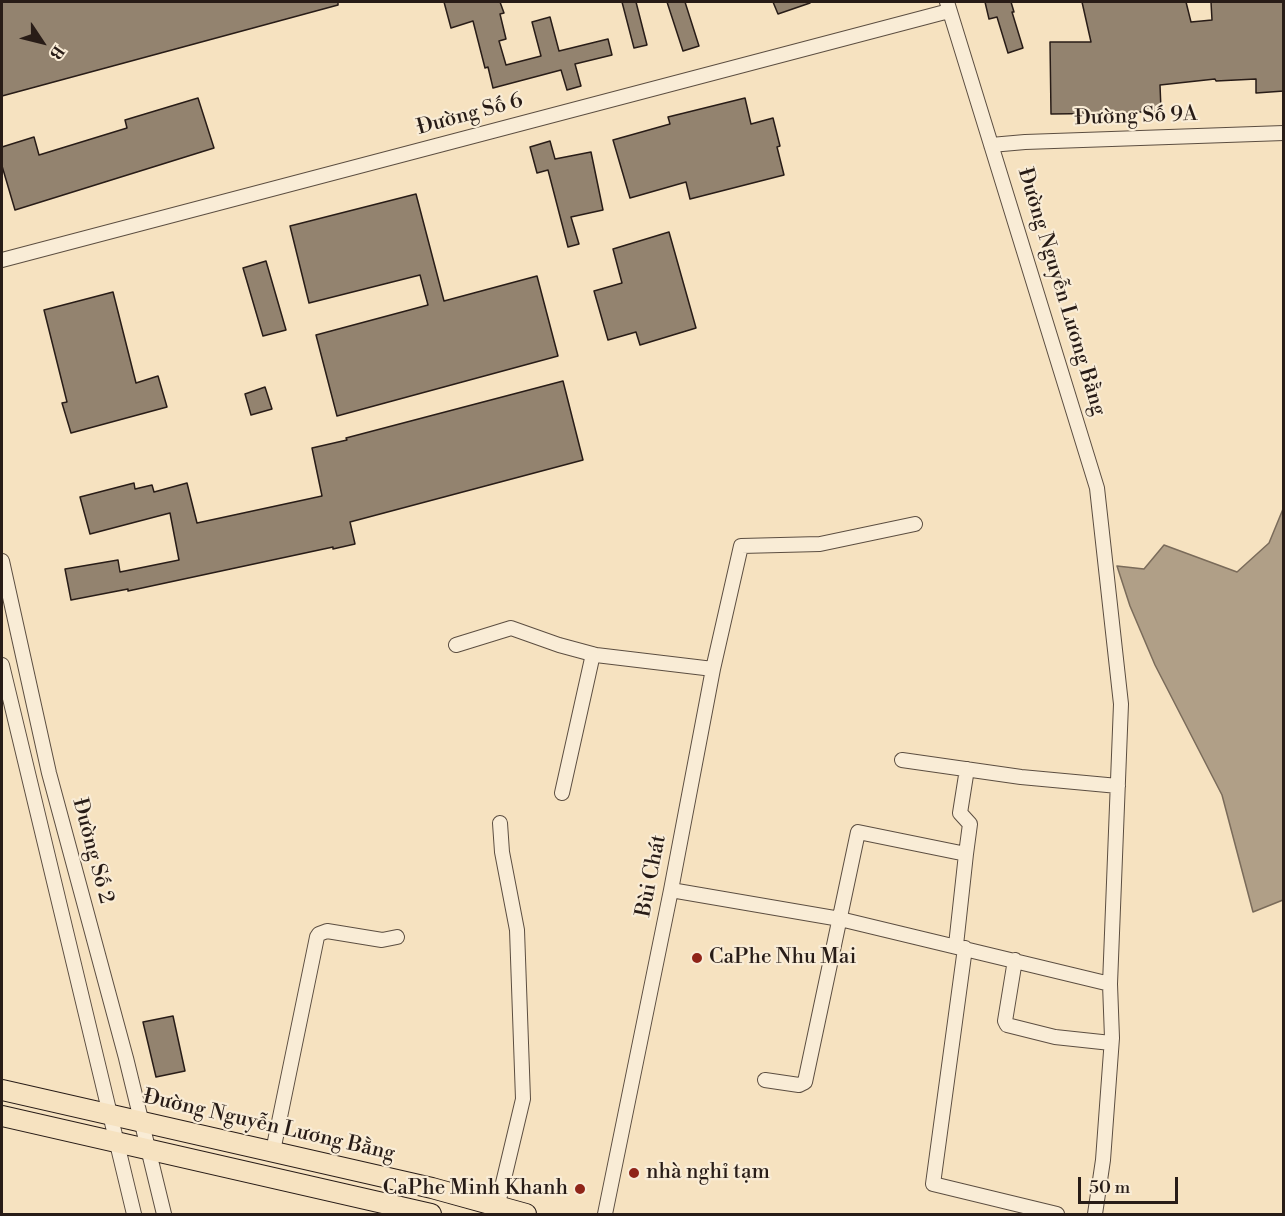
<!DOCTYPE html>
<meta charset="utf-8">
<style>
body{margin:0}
#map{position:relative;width:1285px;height:1216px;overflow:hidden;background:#f6e2c0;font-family:"Libre Bodoni",serif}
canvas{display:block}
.frame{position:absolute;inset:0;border:3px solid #281c17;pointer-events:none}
.north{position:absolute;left:12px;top:12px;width:60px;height:60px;-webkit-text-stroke:4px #f9ecd6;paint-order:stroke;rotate:125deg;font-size:16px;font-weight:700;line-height:24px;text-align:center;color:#281c17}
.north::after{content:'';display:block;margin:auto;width:21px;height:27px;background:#281c17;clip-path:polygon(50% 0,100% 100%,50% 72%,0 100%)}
.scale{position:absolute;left:1078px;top:1177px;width:100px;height:27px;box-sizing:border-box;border:3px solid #281c17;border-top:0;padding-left:8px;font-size:18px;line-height:21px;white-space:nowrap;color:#281c17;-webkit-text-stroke:4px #f9ecd6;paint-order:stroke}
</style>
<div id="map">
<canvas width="1285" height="1216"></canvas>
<div class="frame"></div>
<div class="north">B</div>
<div class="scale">50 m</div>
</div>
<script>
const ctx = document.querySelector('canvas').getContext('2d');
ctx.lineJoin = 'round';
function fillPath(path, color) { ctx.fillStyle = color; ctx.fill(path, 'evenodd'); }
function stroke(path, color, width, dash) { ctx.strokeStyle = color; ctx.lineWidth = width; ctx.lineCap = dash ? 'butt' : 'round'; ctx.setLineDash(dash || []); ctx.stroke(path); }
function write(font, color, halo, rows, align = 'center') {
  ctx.font = font + ' "Libre Bodoni",serif'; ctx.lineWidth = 4.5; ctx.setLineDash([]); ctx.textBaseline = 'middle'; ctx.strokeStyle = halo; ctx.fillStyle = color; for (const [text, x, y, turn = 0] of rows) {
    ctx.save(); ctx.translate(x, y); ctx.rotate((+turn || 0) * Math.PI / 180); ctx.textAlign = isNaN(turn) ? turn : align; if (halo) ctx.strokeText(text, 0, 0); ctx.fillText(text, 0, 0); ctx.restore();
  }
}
const water = new Path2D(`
 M 1283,509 L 1283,900 L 1253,912 L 1222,795 L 1155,665 L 1130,606 L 1117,566 L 1144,569 L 1164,545 L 1237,572 L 1269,543 Z`);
const building = new Path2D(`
 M 2,2 L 338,2 L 338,5 L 2,96 Z
 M 444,2 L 500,2 L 504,13 L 500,14 L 506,39 L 499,41 L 506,65 L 541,56 L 532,22 L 550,17 L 559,51 L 608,39 L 612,55 L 575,64 L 581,86 L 567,90 L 561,70 L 493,88 L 488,67 L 485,68 L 473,21 L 451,28 Z
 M 622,2 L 636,2 L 647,45 L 634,48 Z
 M 667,2 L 685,2 L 699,46 L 683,51 Z
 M 773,2 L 810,2 L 810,3 L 778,14 Z
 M 985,2 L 1011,2 L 1014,12 L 1012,12 L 1023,48 L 1008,53 L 997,17 L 989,19 Z
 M 1082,2 L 1186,2 L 1191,22 L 1212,20 L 1211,2 L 1284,2 L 1284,91 L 1256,93 L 1256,79 L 1216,81 L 1215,79 L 1160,85 L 1161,110 L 1130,113 L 1051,114 L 1050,42 L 1091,42 Z
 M 198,98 L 214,148 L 15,210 L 2,166 L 2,147 L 34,137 L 39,155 L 127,128 L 125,120 Z
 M 745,98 L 751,124 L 773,118 L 780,146 L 777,147 L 784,175 L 690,199 L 686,182 L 630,198 L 613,140 L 670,124 L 668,117 Z
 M 550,141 L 555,159 L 591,152 L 603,210 L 571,217 L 579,244 L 568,247 L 548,170 L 537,173 L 530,147 Z
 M 416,194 L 444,301 L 537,276 L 558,356 L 337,416 L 316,335 L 428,305 L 420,275 L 309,303 L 290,226 Z
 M 669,232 L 696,328 L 640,345 L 636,332 L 608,340 L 594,291 L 622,283 L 613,249 Z
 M 266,261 L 286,330 L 263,336 L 243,268 Z
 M 113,292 L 136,383 L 158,376 L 167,407 L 71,433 L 62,403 L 67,402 L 44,310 Z
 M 563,381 L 583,460 L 350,522 L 355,544 L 333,549 L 333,547 L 128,591 L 128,589 L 71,600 L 65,569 L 118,560 L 120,572 L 179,560 L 170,513 L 90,534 L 80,497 L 134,483 L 135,489 L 152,485 L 154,492 L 187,483 L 197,523 L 322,496 L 312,448 L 347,440 L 346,438 Z
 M 265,387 L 272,409 L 251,415 L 245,394 Z
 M 173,1016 L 185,1071 L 156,1077 L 143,1022 Z`);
const minor = new Path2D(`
 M 947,2 L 1097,488 L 1121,704 L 1110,984 L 1112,1038 L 1103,1160 L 1095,1214
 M 991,145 L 1025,142 L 1284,133
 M 2,260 L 949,11
 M 2,561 L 49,773 L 126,1058 L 164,1214
 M 456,645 L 511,628 L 559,645 L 596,655 L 713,669
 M 2,665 L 134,1214
 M 902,760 L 1021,777 L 1118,786
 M 562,793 L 593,654
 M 966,854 L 970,824 L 960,813 L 967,769
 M 671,890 L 840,919 L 1110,984
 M 965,948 L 933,1184 L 1057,1214
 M 1015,960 L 1005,1021 L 1007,1025 L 1055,1037 L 1111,1043
 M 765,1080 L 799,1085 L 805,1082 L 858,832 L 966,854 L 956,945
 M 273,1151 L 317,937 L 319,934 L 327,931 L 382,940 L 397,937
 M 497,1208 L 523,1099 L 517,930 L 502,852 L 500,823
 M 605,1214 L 671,890 L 713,669 L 741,546 L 820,544 L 915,524`);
const highway = new Path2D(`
 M 2,1090 L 432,1188 L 526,1214
 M 2,1116 L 431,1214`);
const markers = [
 [697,958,6,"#8f2418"],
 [634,1173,6,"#8f2418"],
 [580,1189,6,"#8f2418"]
];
const streetNames = [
 ["Đường Số 6",470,115,-15],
 ["Đường Số 9A",1136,117,-2],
 ["Đường Nguyễn Lương Bằng",1061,292,73],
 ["Đường Số 2",92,851,75],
 ["Bùi Chát",652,876,-79],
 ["Đường Nguyễn Lương Bằng",269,1126,13]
];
const poiNames = [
 ["CaPhe Nhu Mai",709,958],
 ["nhà nghỉ tạm",646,1173],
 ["CaPhe Minh Khanh",568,1189,"right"]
];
fillPath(water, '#b09f87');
stroke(water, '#7a6b5a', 1.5);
fillPath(building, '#93836f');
stroke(building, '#281c17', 1.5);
stroke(minor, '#5c4e41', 16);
stroke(highway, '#281c17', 22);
stroke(minor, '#f9ecd6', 14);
stroke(highway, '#f6e2c0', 20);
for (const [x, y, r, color] of markers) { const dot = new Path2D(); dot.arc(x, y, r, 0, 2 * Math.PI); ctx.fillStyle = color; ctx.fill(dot); stroke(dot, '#f9ecd6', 2); }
write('21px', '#281c17', '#f9ecd6', streetNames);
write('21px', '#281c17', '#f9ecd6', poiNames, 'left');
</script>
